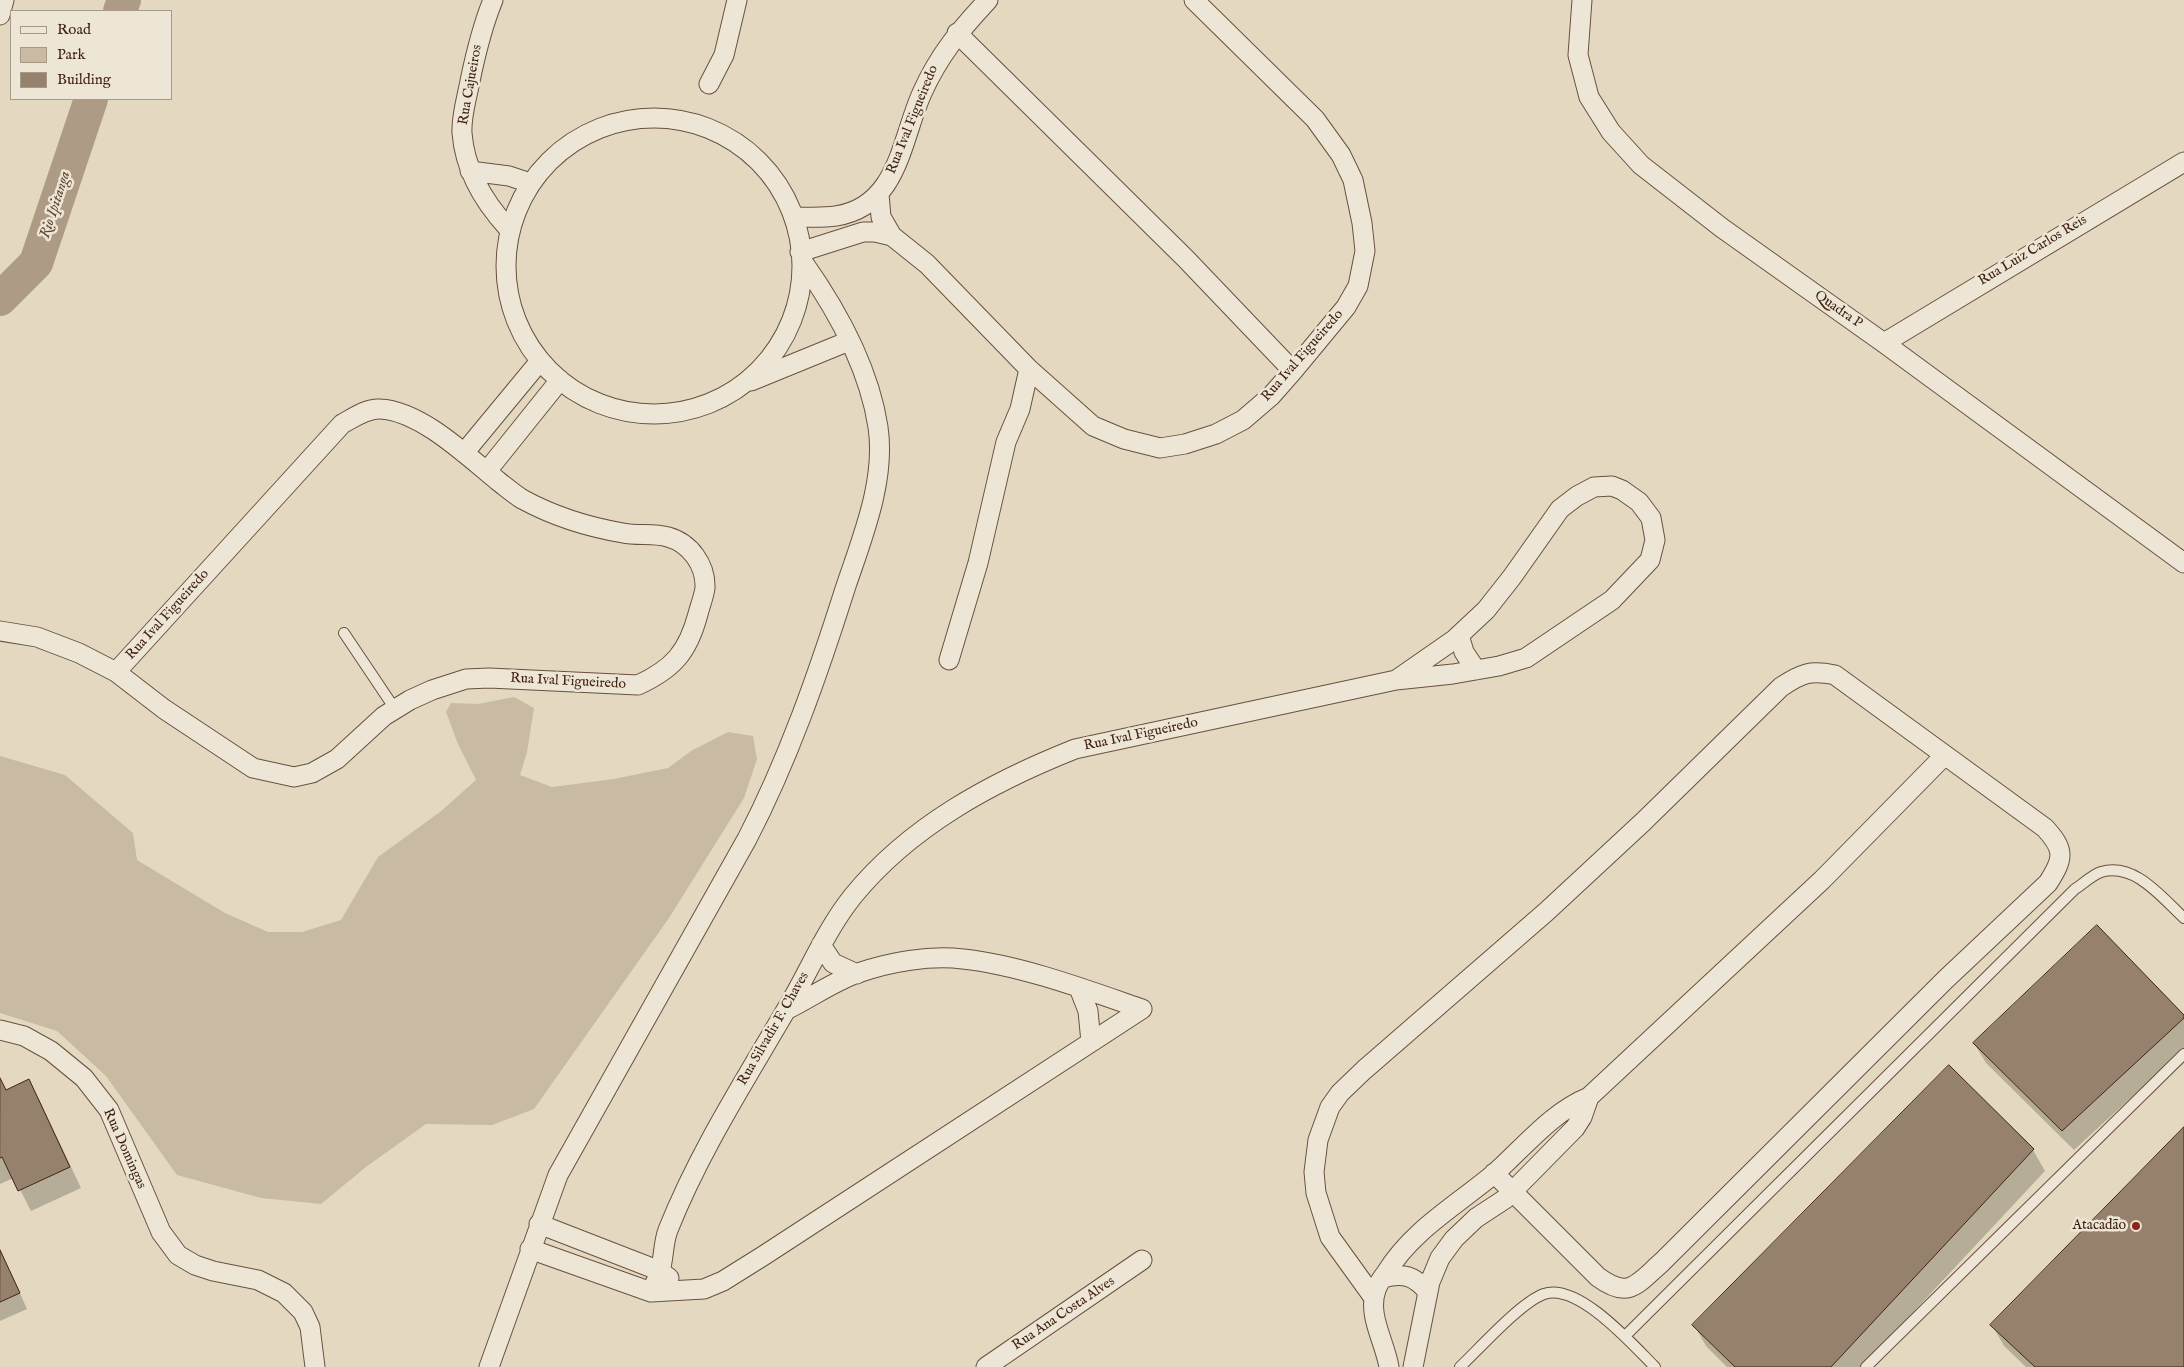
<!DOCTYPE html>
<meta charset="utf-8">
<style>
body{margin:0}
#map{position:relative;width:2184px;height:1367px;overflow:hidden;background:#e4d9c0;font-family:"IM FELL English",serif}
canvas{display:block}
.legend{position:absolute;left:10px;top:10px;width:162px;height:90px;box-sizing:border-box;background:#ede6d6;border:1px solid #a89888;margin:0;padding:6px 9px;list-style:none;font-size:15px;color:#412213}
.legend li{display:flex;align-items:center;gap:10px;height:25px}
.legend b{width:25px;border:1px solid #a89888}
</style>
<div id="map">
<canvas width="2184" height="1367"></canvas>
<ul class="legend">
<li><b style="height:6px;background:#ede6d6"></b>Road</li>
<li><b style="height:14px;background:#c8baa3"></b>Park</li>
<li><b style="height:14px;background:#96816d"></b>Building</li>
</ul>
</div>
<script>
const ctx = document.querySelector('canvas').getContext('2d');
ctx.lineJoin = 'round';
function fillPath(path, color) { ctx.fillStyle = color; ctx.fill(path, 'evenodd'); }
function stroke(path, color, width, dash) { ctx.strokeStyle = color; ctx.lineWidth = width; ctx.lineCap = dash ? 'butt' : 'round'; ctx.setLineDash(dash || []); ctx.stroke(path); }
function write(font, color, halo, rows, align = 'center') {
  ctx.font = font + ' "IM FELL English",serif'; ctx.lineWidth = 5; ctx.setLineDash([]); ctx.textBaseline = 'middle'; ctx.strokeStyle = halo; ctx.fillStyle = color; for (const [text, x, y, turn = 0] of rows) {
    ctx.save(); ctx.translate(x, y); ctx.rotate((+turn || 0) * Math.PI / 180); ctx.textAlign = isNaN(turn) ? turn : align; if (halo) ctx.strokeText(text, 0, 0); ctx.fillText(text, 0, 0); ctx.restore();
  }
}
const green = new Path2D(`
 M 514,697 L 534,708 L 527,752 L 520,775 L 552,787 L 614,779 L 668,768 L 691,751 L 728,732 L 753,736 L 757,759 L 744,798 L 669,918 L 534,1109 L 492,1125 L 426,1124 L 366,1167 L 321,1204 L 261,1198 L 177,1175 L 106,1076 L 57,1031 L 0,1013 L 0,756 L 65,775 L 133,833 L 137,860 L 225,913 L 268,932 L 302,932 L 341,920 L 378,857 L 440,812 L 476,780 L 458,744 L 446,712 L 451,703 L 478,704 Z`);
const shadow = new Path2D(`
 M 2184,1017 L 2184,1049 L 2074,1150 L 1986,1063 L 1974,1043 Z
 M 1949,1067 L 2033,1150 L 2045,1171 L 1862,1367 L 1727,1367 L 1706,1346 L 1694,1325 Z
 M 0,1080 L 6,1091 L 28,1081 L 40,1101 L 81,1188 L 31,1211 L 14,1178 L 0,1184 Z
 M 2184,1129 L 2184,1367 L 2026,1367 L 2004,1346 L 1992,1325 Z
 M 0,1249 L 27,1309 L 0,1321 Z`);
const river = new Path2D(`
 M 120,11 L 124,0
 M 0,299 L 36,263 L 91,99`);
const building = new Path2D(`
 M 2097,925 L 2184,1015 L 2184,1018 L 2062,1131 L 1973,1043 Z
 M 1949,1065 L 2034,1149 L 1831,1367 L 1735,1367 L 1692,1325 Z
 M 0,1078 L 6,1090 L 29,1079 L 70,1167 L 18,1191 L 2,1157 L 0,1158 Z
 M 2184,1127 L 2184,1367 L 2035,1367 L 1990,1325 Z
 M 0,1250 L 20,1293 L 0,1302 Z`);
const service = new Path2D(`
 M 344,633 L 395,709
 M 1625,1336 L 2075,889 C 2083,884 2092,875 2101,872 C 2135,862 2162,898 2184,918
 M 1460,1367 C 1479,1349 1521,1302 1544,1294 C 1578,1282 1633,1345 1655,1367
 M 1866,1367 L 2184,1054`);
const minor = new Path2D(`
 M 493,0 C 482,27 476,52 470,81 C 467,98 461,116 462,133 C 465,171 483,201 508,228
 M 1582,0 L 1578,55 L 1589,97 L 1611,132 L 1641,165 L 1722,228 L 1884,343 L 2184,563
 M 0,15 L 4,0
 M 957,33 L 1186,259 L 1293,371
 M 709,84 L 724,55 L 737,0
 M506 266a148 148 0 1 1 296 0a148 148 0 1 1-296 0Z
 M 470,171 L 509,176 L 530,183
 M 879,194 L 881,217 L 892,236
 M 794,217 C 808,217 822,218 836,216 C 899,206 901,139 922,93 C 939,55 960,30 988,0
 M 800,252 L 863,232 L 875,232 L 892,236 L 927,264 L 1029,369 L 1093,426 L 1124,439 L 1160,448 L 1185,444 L 1216,434 L 1243,420 L 1271,396 L 1293,371 L 1346,307 L 1358,286 L 1365,251 L 1362,223 L 1353,180 L 1341,155 L 1315,119 L 1194,0
 M 1884,343 L 2184,162
 M 751,381 L 849,341
 M 464,453 L 540,361
 M 487,471 L 560,380
 M 0,631 L 37,637 L 79,653 L 116,672 L 164,709 L 253,768 L 294,777 L 312,773 L 337,759 L 384,716 L 410,700 L 432,690 L 466,679 L 489,678 L 638,685 C 673,669 688,652 698,614 C 700,606 704,596 705,588 C 706,565 690,543 668,537 C 654,533 637,536 623,533 C 588,527 553,516 522,499 C 514,494 506,487 498,481 C 467,456 421,411 380,409 C 367,408 353,418 342,424 L 116,672
 M 1459,635 L 1464,652 L 1476,670
 M 949,660 L 978,563 L 1006,442 L 1020,409 L 1029,369
 M 821,945 L 833,963 L 857,974
 M 1079,988 L 1088,1011 L 1091,1042
 M 786,1010 C 809,999 834,981 858,973 C 890,962 929,955 963,959 C 1020,965 1087,990 1142,1009
 M 0,1030 L 24,1036 L 51,1051 L 84,1078 L 109,1110 L 161,1232 L 178,1255 L 195,1265 L 213,1271 L 258,1280 L 284,1293 L 303,1312 L 310,1327 L 315,1367
 M 539,1224 L 660,1271 L 669,1278
 M 530,1249 L 651,1292 L 704,1289 L 723,1281 L 763,1256 L 1142,1009
 M 1383,1278 C 1403,1272 1415,1276 1428,1292
 M 651,1292 C 654,1285 658,1278 660,1271 C 664,1258 663,1243 668,1230 C 699,1152 744,1082 786,1010 C 809,972 825,931 853,896 C 910,826 992,782 1075,749 L 1396,680 L 1453,674 L 1499,666 L 1526,658 L 1612,600 L 1650,560 L 1655,540 L 1651,518 L 1639,502 L 1622,490 L 1612,486 L 1594,487 L 1577,496 L 1560,509 L 1512,577 L 1486,610 L 1455,639 L 1396,680
 M 1374,1298 L 1330,1237 L 1316,1193 L 1314,1172 L 1318,1140 L 1330,1107 L 1340,1093 L 1364,1070 L 1546,912 L 1643,822 L 1781,687 C 1802,673 1810,670 1835,675 L 2045,828 C 2065,850 2064,858 2048,883 L 1946,979 L 1662,1262 C 1637,1284 1629,1300 1598,1277 L 1494,1173
 M 489,1367 L 558,1175 L 747,839 C 788,760 818,674 845,589 C 862,538 886,481 878,427 C 869,368 837,310 803,262
 M 986,1367 L 1142,1260
 M 1389,1367 C 1385,1342 1367,1315 1376,1290 C 1378,1284 1382,1278 1386,1273 C 1412,1230 1457,1205 1495,1173 C 1525,1146 1552,1112 1589,1097 L 1822,880 L 1944,756
 M 1413,1367 L 1430,1282 L 1440,1258 L 1454,1239 L 1476,1218 L 1505,1199 L 1575,1128 L 1582,1117 L 1589,1097`);
const markers = [
 [2136,1226,5,"#8f2418"]
];
const streetNames = [
 ["Rua Cajueiros",471,85,-80],
 ["Rua Ival Figueiredo",913,120,-68],
 ["Rua Luiz Carlos Reis",2033,251,-31],
 ["Quadra P",1838,310,35],
 ["Rua Ival Figueiredo",1303,356,-49],
 ["Rua Ival Figueiredo",168,615,-48],
 ["Rua Ival Figueiredo",568,682,3],
 ["Rua Ival Figueiredo",1141,735,-12],
 ["Rua Silvadir F. Chaves",774,1029,-60],
 ["Rua Domingas",124,1149,66],
 ["Rua Ana Costa Alves",1064,1314,-34]
];
const poiNames = [
 ["Atacadão",2126,1226]
];
const waterNames = [
 ["Rio Ipitanga",56,205,-72]
];
fillPath(green, '#c8baa3');
fillPath(shadow, '#0003');
stroke(river, '#ad9b85', 34);
fillPath(building, '#96816d');
stroke(building, '#412213', 1);
stroke(service, '#6a503e', 12);
stroke(minor, '#6a503e', 21);
stroke(service, '#ede6d6', 10);
stroke(minor, '#ede6d6', 19);
for (const [x, y, r, color] of markers) { const dot = new Path2D(); dot.arc(x, y, r, 0, 2 * Math.PI); ctx.fillStyle = color; ctx.fill(dot); stroke(dot, '#ede6d6', 2); }
write('14px', '#412213', '#ede6d6', streetNames);
write('14px', '#412213', '#ede6d6', poiNames, 'right');
write('italic 15px', '#614635', '#ede6d6', waterNames);
</script>
